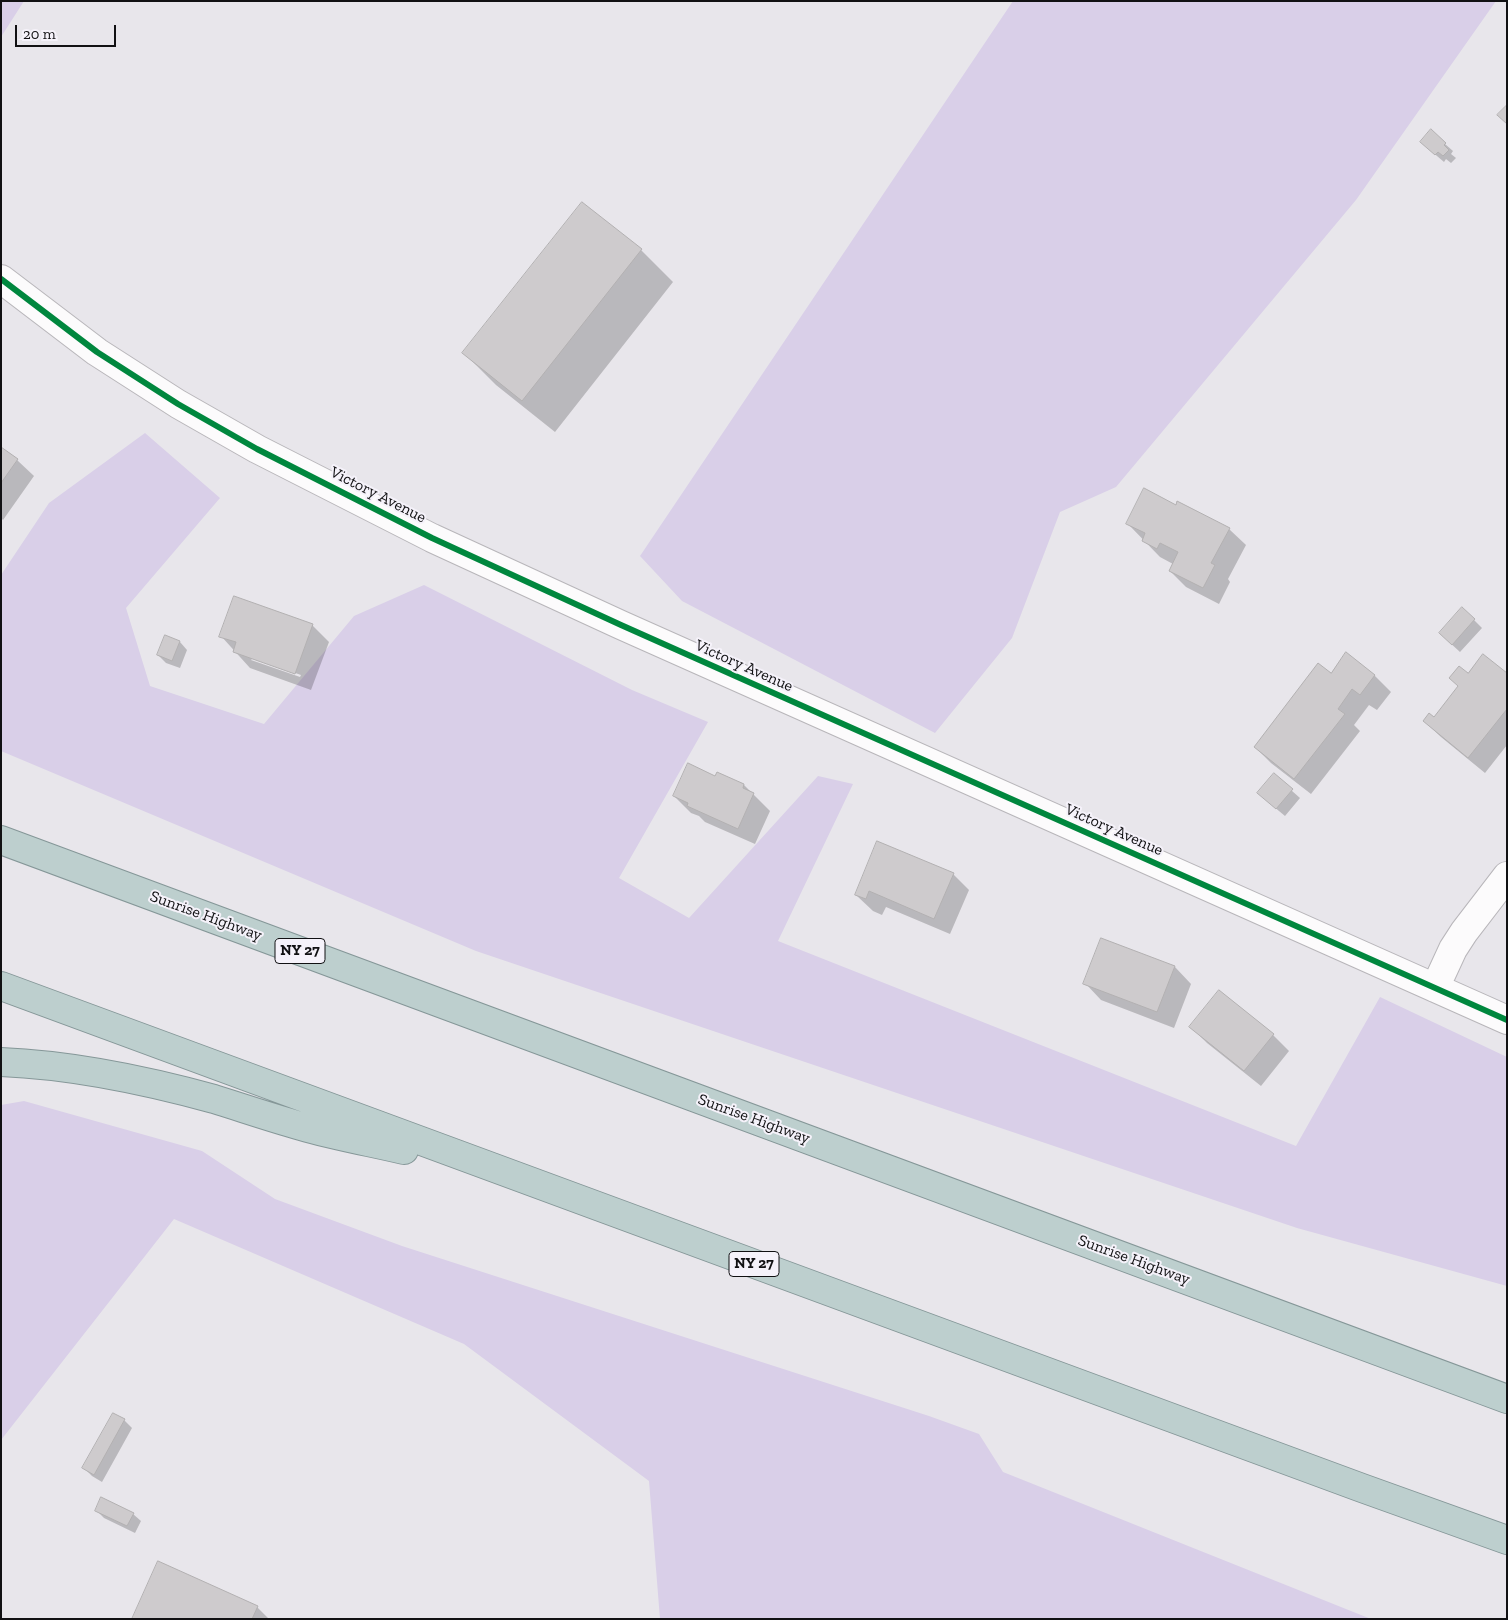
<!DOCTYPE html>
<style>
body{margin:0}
#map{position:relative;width:1508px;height:1620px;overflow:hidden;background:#e8e6eb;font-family:"Zilla Slab",serif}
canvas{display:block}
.frame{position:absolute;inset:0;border:2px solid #111113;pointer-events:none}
.scale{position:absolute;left:15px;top:25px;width:101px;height:22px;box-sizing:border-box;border:2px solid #111113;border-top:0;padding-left:6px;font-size:15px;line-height:18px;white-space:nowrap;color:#111113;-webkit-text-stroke:4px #f5f2fa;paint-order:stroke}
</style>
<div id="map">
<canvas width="1508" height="1620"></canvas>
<div class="frame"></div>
<div class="scale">20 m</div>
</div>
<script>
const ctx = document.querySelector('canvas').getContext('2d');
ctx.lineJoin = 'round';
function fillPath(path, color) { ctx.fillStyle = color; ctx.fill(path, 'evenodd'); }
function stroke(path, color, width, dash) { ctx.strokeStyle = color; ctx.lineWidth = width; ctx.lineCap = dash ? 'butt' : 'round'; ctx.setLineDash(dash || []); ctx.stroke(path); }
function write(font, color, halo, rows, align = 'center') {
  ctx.font = font + ' "Zilla Slab",serif'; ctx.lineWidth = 4; ctx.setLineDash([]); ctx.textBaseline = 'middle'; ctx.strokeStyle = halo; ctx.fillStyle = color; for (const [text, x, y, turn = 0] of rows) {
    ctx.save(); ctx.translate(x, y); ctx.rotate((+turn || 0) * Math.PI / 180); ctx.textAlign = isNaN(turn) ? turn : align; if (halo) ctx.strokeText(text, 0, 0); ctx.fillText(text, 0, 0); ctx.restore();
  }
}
const green = new Path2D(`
 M 1,1 L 24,1 L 1,37 Z
 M 1013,1 L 1496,1 L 1356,200 L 1116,487 L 1060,512 L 1012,638 L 935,733 L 682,601 L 640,556 Z
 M 145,433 L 220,498 L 126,608 L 150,686 L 264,724 L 354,616 L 424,585 L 632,690 L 708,722 L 619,878 L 689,918 L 818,776 L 853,784 L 778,941 L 1296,1146 L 1380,997 L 1507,1057 L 1507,1286 L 1297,1228 L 476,951 L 1,751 L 1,575 L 49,503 Z
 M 24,1101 L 202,1151 L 275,1199 L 402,1246 L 929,1416 L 979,1434 L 1003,1472 L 1371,1619 L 660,1619 L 649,1481 L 464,1344 L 174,1219 L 1,1440 L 1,1105 Z`);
const shadow = new Path2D(`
 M 1445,144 L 1453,151 L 1451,154 L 1456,158 L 1451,163 L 1446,159 L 1444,162 L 1430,150 Z
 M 641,250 L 673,282 L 555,432 L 496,385 L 464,353 Z
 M 1,449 L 17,460 L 34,476 L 3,520 L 1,518 Z
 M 1176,506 L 1229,529 L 1246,545 L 1228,579 L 1230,582 L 1219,604 L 1186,587 L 1170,571 L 1173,564 L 1160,557 L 1128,524 Z
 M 1474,620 L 1482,628 L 1460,652 L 1448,641 Z
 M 312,625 L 329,642 L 311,690 L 250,668 L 221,636 ZM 253,658 L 301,675 L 300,677 L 251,660 Z
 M 180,642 L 187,650 L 180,668 L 166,663 L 158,655 Z
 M 1347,654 L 1375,676 L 1391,692 L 1377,710 L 1369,705 L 1354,725 L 1360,731 L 1311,794 L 1271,763 L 1255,747 L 1331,674 Z
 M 1468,675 L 1507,675 L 1507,745 L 1485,773 L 1441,737 L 1424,721 L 1434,719 Z
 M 1274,775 L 1300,798 L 1285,816 L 1267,801 Z
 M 715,778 L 744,785 L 770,811 L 755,844 L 705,822 L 699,816 L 691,813 L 674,796 Z
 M 878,842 L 953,874 L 969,890 L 950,934 L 886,907 L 882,915 L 873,911 L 856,895 Z
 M 1101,939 L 1175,967 L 1191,984 L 1174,1028 L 1101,1000 L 1085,983 Z
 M 1191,1027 L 1273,1035 L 1289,1051 L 1261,1086 L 1207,1043 Z
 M 124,1420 L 132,1428 L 102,1482 L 92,1476 L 84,1468 Z
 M 96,1510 L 133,1514 L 141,1521 L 135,1533 L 104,1518 Z
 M 257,1607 L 269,1619 L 134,1619 Z`);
const building = new Path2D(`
 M 1507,105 L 1507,124 L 1497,115 Z
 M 1431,129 L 1446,143 L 1444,145 L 1449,150 L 1443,156 L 1438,152 L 1435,155 L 1420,142 Z
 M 582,202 L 642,249 L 522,401 L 462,353 Z
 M 1,447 L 18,459 L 1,483 Z
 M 1144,488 L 1176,505 L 1177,501 L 1230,528 L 1211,563 L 1215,565 L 1203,588 L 1169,571 L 1178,552 L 1160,543 L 1157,549 L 1142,541 L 1145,533 L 1126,524 Z
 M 234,596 L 313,624 L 295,674 L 233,652 L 236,642 L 219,637 Z
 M 1462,607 L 1475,619 L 1452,645 L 1439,633 Z
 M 165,635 L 180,641 L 172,661 L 157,655 Z
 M 1346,652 L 1375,675 L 1360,695 L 1352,689 L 1338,709 L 1345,714 L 1294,779 L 1254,747 L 1318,663 L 1331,673 Z
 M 1483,654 L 1507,673 L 1507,709 L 1468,758 L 1423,721 L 1429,713 L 1434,717 L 1458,686 L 1449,678 L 1459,666 L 1468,673 Z
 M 688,763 L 715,776 L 717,772 L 744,784 L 743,788 L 754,793 L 738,829 L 687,806 L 688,803 L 673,796 Z
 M 1274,773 L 1293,789 L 1276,809 L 1257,793 Z
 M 877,841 L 954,873 L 934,919 L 869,891 L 866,899 L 855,895 Z
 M 1101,938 L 1175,966 L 1157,1012 L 1083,984 Z
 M 1219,990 L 1274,1034 L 1244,1071 L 1189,1027 Z
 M 113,1413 L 125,1419 L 94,1475 L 82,1468 Z
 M 101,1497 L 134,1513 L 127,1526 L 95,1511 Z
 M 158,1561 L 258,1606 L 252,1619 L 132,1619 Z`);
const minor = new Path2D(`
 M 1,279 L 97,352 L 178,404 L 257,449 L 432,538 L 621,625 L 1507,1020
 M 1435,988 L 1453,949 L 1464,932 L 1507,876`);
const highway = new Path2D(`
 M 1,840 L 1507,1399
 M 1,986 L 1362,1488 L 1507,1540
 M 1,1062 C 73,1065 145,1080 214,1099 C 243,1108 272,1118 301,1126 C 335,1136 370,1142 404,1150`);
const cycleway = new Path2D(`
 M 1,279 L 97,352 L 178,404 L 257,449 L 432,538 L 621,625 L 1507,1020`);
const shields = [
 [300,951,50],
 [754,1264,50]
];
const shieldNames = [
 ["NY 27",300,951],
 ["NY 27",754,1264]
];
const streetNames = [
 ["Victory Avenue",378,495,27],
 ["Victory Avenue",744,666,24],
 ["Victory Avenue",1114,830,24],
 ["Sunrise Highway",206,916,20],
 ["Sunrise Highway",754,1119,20],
 ["Sunrise Highway",1134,1260,20]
];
fillPath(green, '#d9cfe8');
fillPath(shadow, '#0003');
fillPath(building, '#cecbcd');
stroke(building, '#b2b0b1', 1);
stroke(minor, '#b8b6ba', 30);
stroke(highway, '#859798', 30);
stroke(minor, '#fcfbfc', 28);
stroke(highway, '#bdcfce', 28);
stroke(cycleway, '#00873e', 6);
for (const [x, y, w] of shields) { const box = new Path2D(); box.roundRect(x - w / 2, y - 12.5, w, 25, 4); ctx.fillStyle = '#f5f2fa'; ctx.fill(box); stroke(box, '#111113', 1); }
write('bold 15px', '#111113', null, shieldNames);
write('16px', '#111113', '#f5f2fa', streetNames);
</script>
